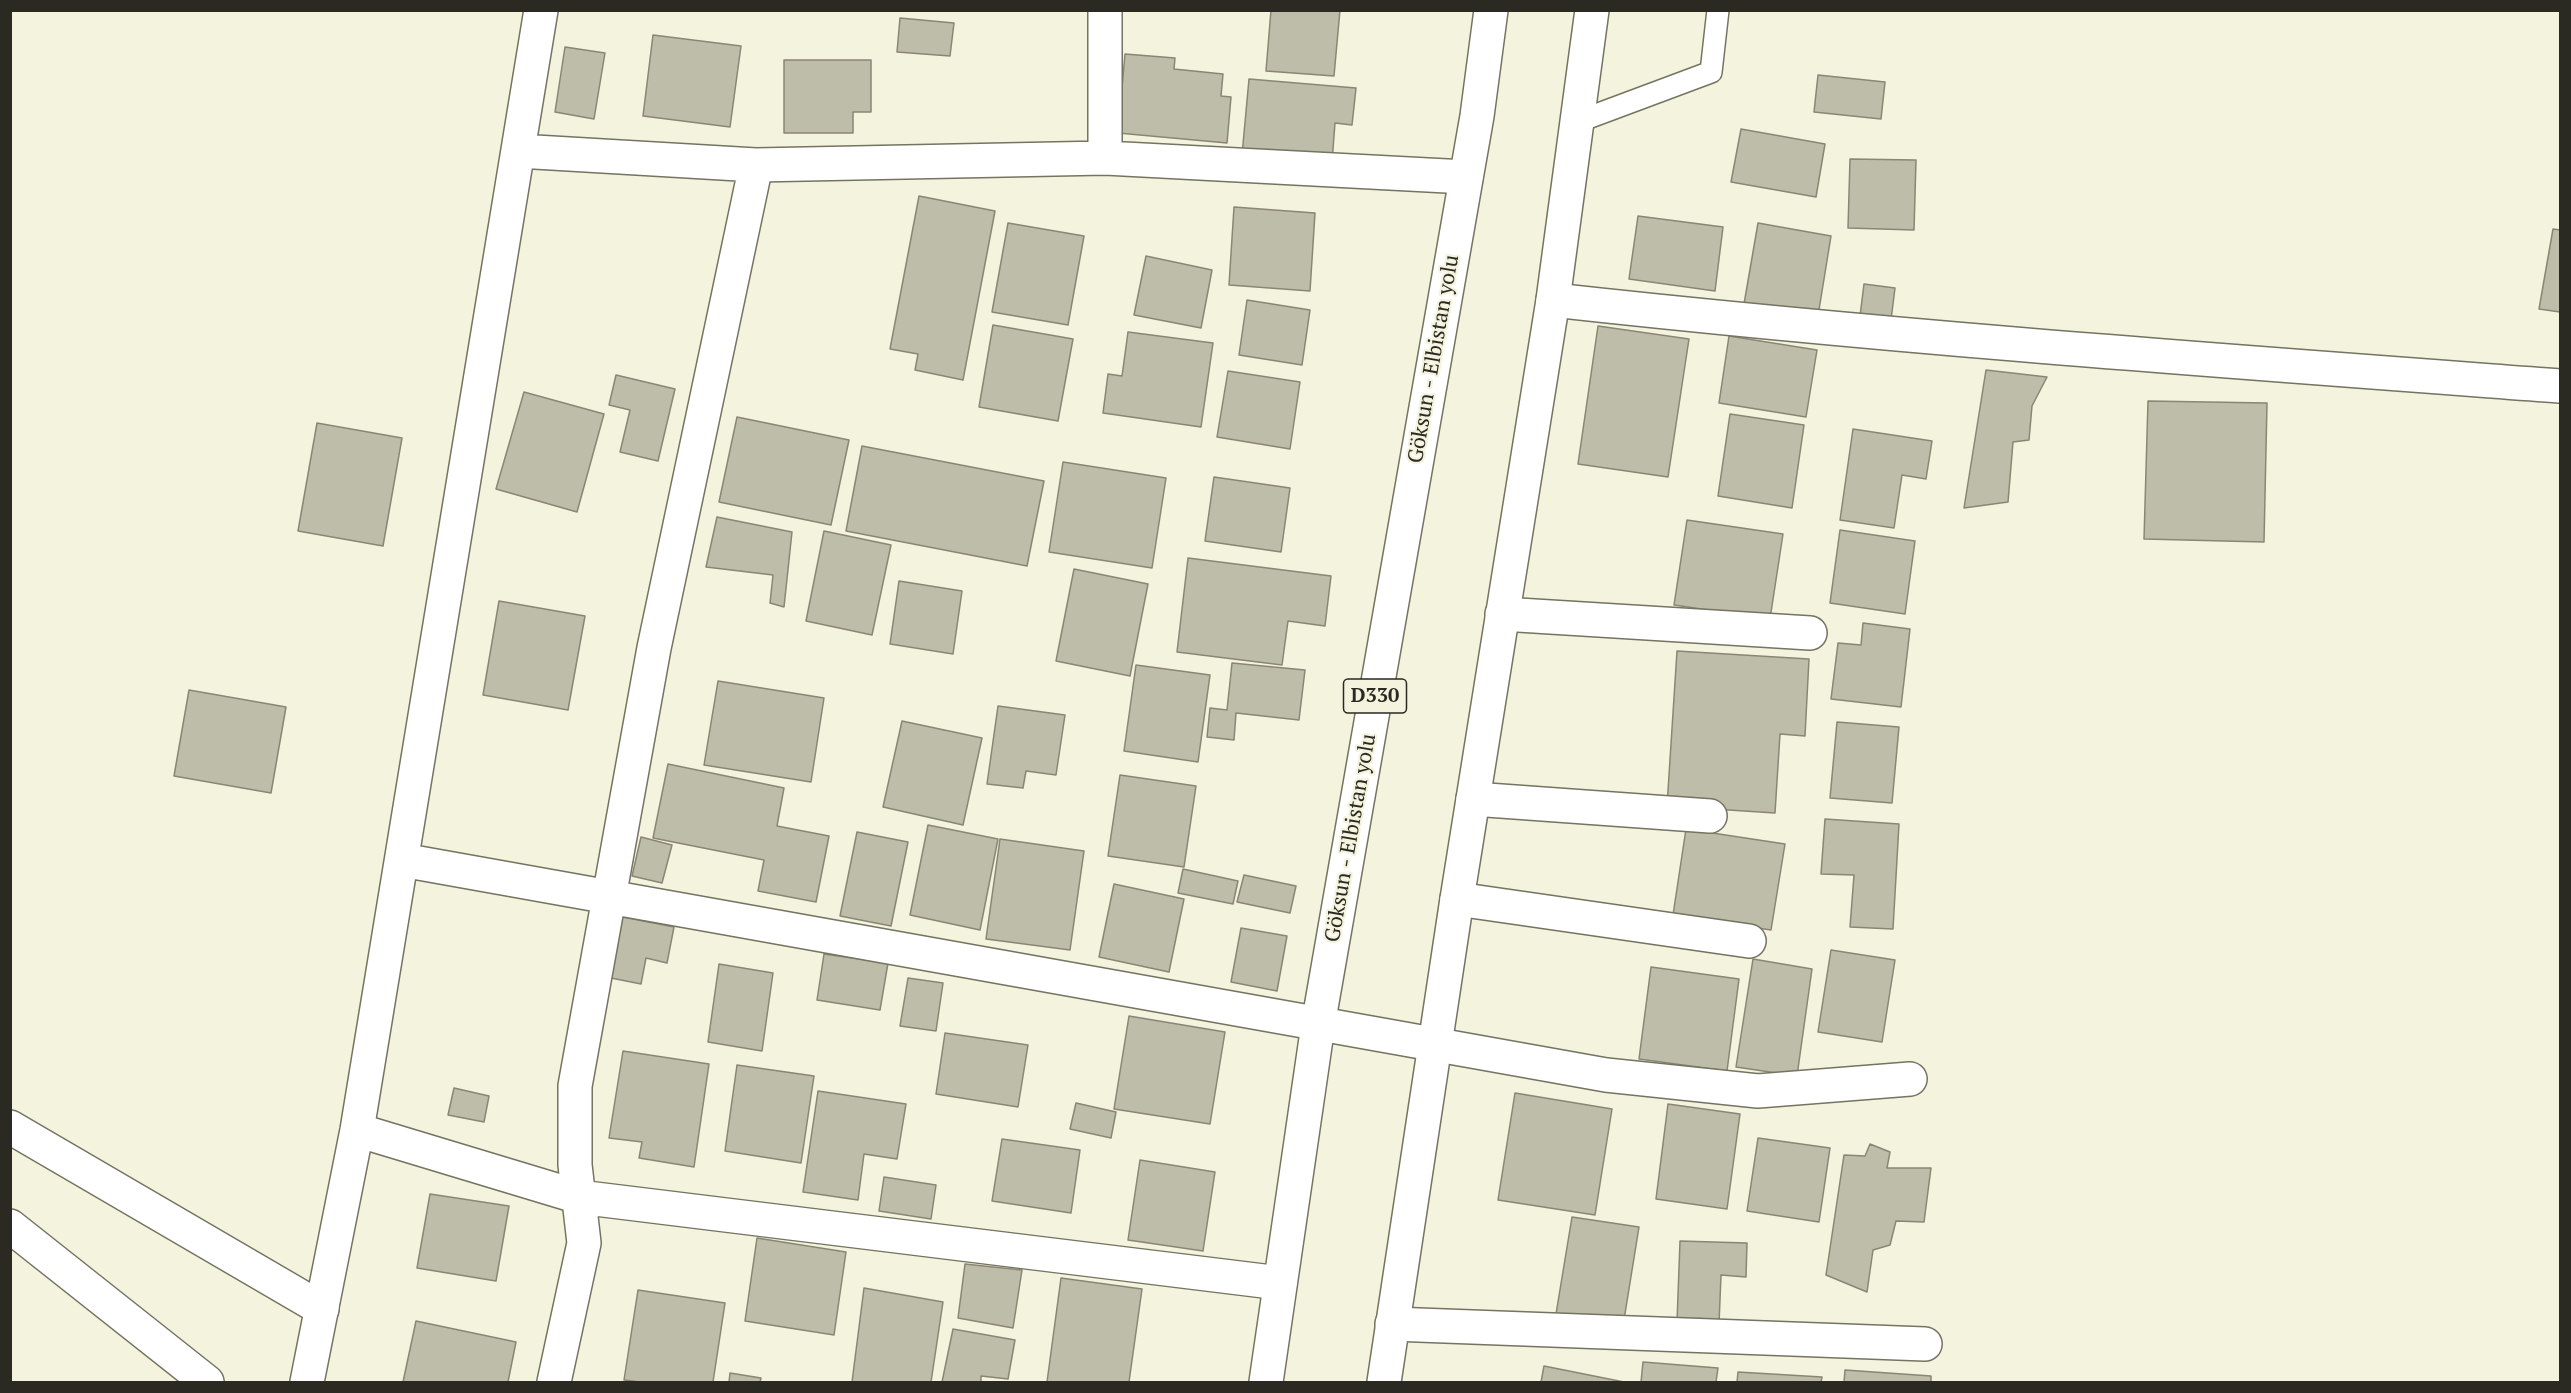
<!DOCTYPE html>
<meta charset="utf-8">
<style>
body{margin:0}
#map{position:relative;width:2571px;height:1393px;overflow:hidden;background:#f4f3de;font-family:"PT Serif",serif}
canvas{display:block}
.frame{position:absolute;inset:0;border:12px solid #2a2922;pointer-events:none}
</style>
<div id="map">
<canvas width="2571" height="1393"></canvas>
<div class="frame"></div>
</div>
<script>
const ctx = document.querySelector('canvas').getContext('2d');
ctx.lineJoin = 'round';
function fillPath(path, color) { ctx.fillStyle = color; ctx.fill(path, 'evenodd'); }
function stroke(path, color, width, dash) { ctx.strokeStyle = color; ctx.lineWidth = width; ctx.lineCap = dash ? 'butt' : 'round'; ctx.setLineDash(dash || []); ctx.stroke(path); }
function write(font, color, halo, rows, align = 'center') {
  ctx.font = font + ' "PT Serif",serif'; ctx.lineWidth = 4.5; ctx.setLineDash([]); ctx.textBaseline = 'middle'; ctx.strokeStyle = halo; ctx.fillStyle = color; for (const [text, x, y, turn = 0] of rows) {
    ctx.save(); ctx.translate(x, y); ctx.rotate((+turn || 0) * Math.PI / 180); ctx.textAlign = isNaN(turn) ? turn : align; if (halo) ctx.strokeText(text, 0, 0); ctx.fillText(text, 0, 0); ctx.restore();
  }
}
const building = new Path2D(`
 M 1271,10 L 1340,10 L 1334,76 L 1266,71 Z
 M 900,18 L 954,23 L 950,56 L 897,52 Z
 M 653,35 L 741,46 L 730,127 L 643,116 Z
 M 565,47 L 605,53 L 594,119 L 555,112 Z
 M 1125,54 L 1175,58 L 1174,69 L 1223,74 L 1221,96 L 1231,97 L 1227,143 L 1118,133 Z
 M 784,60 L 871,60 L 871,112 L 853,112 L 853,133 L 784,133 Z
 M 1818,75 L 1885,82 L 1881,119 L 1814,112 Z
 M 1249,79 L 1356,88 L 1352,125 L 1335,123 L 1332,162 L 1242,155 Z
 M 1741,129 L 1825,144 L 1816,197 L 1731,182 Z
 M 1850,159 L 1916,160 L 1914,230 L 1848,228 Z
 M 919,196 L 995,211 L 963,380 L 915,370 L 918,354 L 890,349 Z
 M 1234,207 L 1315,213 L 1310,291 L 1229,285 Z
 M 1638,216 L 1723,227 L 1715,291 L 1629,279 Z
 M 1008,223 L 1084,236 L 1068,325 L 992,312 Z
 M 1758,223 L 1831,236 L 1818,316 L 1744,304 Z
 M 2553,229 L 2560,230 L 2560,312 L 2539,309 Z
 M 1146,256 L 1212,270 L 1201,328 L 1134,315 Z
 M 1864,284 L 1895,288 L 1891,320 L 1860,316 Z
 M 1247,300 L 1310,310 L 1302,365 L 1239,355 Z
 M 993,325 L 1073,339 L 1058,421 L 979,407 Z
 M 1598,326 L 1689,339 L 1668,477 L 1578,464 Z
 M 1128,332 L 1213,343 L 1201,427 L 1103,413 L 1108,374 L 1122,376 Z
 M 1729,336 L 1817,350 L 1806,417 L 1719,403 Z
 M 1986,370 L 2047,377 L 2032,406 L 2029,440 L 2013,442 L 2008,502 L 1964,508 Z
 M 1228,371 L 1300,382 L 1290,449 L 1217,437 Z
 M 616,375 L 675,389 L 658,461 L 620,452 L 630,410 L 609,405 Z
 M 524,392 L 604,414 L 577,512 L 496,489 Z
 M 2148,401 L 2267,403 L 2264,542 L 2144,539 Z
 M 1730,414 L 1804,425 L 1792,508 L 1718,496 Z
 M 737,417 L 849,440 L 831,525 L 719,502 Z
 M 317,423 L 402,438 L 383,546 L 298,531 Z
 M 1853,429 L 1932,441 L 1926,479 L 1902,475 L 1894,528 L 1840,520 Z
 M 862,446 L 1044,481 L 1027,566 L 846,531 Z
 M 1063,462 L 1166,478 L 1152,568 L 1049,552 Z
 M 1214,477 L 1290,488 L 1281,552 L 1205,541 Z
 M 717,517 L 792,532 L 784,607 L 770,603 L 773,575 L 706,567 Z
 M 1687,520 L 1783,534 L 1770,619 L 1674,605 Z
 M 1840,530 L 1915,541 L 1905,614 L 1830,603 Z
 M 824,531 L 891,545 L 872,635 L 806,621 Z
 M 1188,558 L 1331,576 L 1325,626 L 1288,621 L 1282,665 L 1177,652 Z
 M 1074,569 L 1148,584 L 1130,676 L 1056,661 Z
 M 899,581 L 962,591 L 953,654 L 890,644 Z
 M 499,601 L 585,616 L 568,710 L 483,695 Z
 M 1863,623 L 1910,629 L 1901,707 L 1831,699 L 1838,643 L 1861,645 Z
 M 1677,651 L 1809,659 L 1805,736 L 1780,734 L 1775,813 L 1667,806 Z
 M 1232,663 L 1305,670 L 1299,720 L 1236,713 L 1234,740 L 1207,737 L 1210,708 L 1227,710 Z
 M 1136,665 L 1210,675 L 1198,762 L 1124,751 Z
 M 718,681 L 824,698 L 811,782 L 704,765 Z
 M 189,690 L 286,707 L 271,793 L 174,776 Z
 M 998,706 L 1065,715 L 1056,775 L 1026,771 L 1023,788 L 987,784 Z
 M 902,721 L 982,738 L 963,825 L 883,807 Z
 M 1837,722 L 1899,727 L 1892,803 L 1830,798 Z
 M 668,764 L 784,788 L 777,826 L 829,836 L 816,902 L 758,891 L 764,860 L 653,838 Z
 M 1120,775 L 1196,786 L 1184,867 L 1108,856 Z
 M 1825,819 L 1899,824 L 1893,929 L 1850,927 L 1854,875 L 1821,874 Z
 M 928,825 L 998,839 L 980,930 L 910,915 Z
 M 1686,829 L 1785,844 L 1771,930 L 1673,915 Z
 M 857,832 L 908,842 L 891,926 L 840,916 Z
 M 641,837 L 672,845 L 662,883 L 632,876 Z
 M 1000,839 L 1084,851 L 1070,950 L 986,939 Z
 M 1183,869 L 1238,881 L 1233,904 L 1178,893 Z
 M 1244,875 L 1296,886 L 1290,913 L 1237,902 Z
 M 1114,884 L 1184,899 L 1169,972 L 1099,957 Z
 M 618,916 L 674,927 L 667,963 L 646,958 L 641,984 L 606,977 Z
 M 1241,928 L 1287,936 L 1277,991 L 1231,982 Z
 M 1831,950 L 1895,960 L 1882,1042 L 1818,1032 Z
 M 824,954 L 888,963 L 880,1010 L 817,1000 Z
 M 1753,959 L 1812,969 L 1797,1076 L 1736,1067 Z
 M 719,964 L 773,973 L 762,1051 L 708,1042 Z
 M 1651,967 L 1739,979 L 1727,1071 L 1639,1059 Z
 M 908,978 L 943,983 L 936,1031 L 900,1026 Z
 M 1129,1016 L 1225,1032 L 1210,1124 L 1114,1109 Z
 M 945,1033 L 1028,1045 L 1018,1107 L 936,1094 Z
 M 623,1051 L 709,1064 L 694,1167 L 639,1158 L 642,1142 L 609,1138 Z
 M 737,1065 L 814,1076 L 801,1163 L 725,1151 Z
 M 454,1088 L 489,1096 L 484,1122 L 448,1115 Z
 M 818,1091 L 906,1104 L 897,1159 L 864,1154 L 858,1200 L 803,1192 Z
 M 1515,1093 L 1612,1109 L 1595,1215 L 1498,1200 Z
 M 1076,1103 L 1116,1112 L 1111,1138 L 1070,1129 Z
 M 1668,1104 L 1740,1114 L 1727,1209 L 1656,1199 Z
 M 1758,1138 L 1830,1148 L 1819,1222 L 1747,1211 Z
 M 1002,1139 L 1080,1150 L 1071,1213 L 992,1201 Z
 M 1870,1144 L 1890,1152 L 1887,1168 L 1931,1168 L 1924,1222 L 1896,1221 L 1890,1245 L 1873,1250 L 1867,1292 L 1826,1275 L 1844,1155 L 1865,1156 Z
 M 1140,1160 L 1215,1172 L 1203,1251 L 1128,1240 Z
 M 884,1177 L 936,1185 L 931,1219 L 879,1211 Z
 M 430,1194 L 509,1206 L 496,1281 L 417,1268 Z
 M 1572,1217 L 1639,1227 L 1623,1326 L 1555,1320 Z
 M 757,1238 L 846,1252 L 834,1335 L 745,1321 Z
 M 1680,1241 L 1747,1243 L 1746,1277 L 1721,1275 L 1719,1324 L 1677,1322 Z
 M 965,1264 L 1022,1270 L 1013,1328 L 958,1318 Z
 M 1061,1278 L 1142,1289 L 1129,1382 L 1047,1382 Z
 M 864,1288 L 943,1302 L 931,1382 L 852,1382 Z
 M 638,1290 L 725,1303 L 713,1382 L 640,1382 L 624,1380 Z
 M 416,1321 L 516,1342 L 508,1382 L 403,1382 Z
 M 953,1329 L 1015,1340 L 1008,1379 L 981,1376 L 981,1382 L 942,1382 Z
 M 1643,1362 L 1718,1368 L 1716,1382 L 1641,1382 Z
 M 1544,1366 L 1624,1382 L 1541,1382 Z
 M 1845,1370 L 1931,1376 L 1931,1382 L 1844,1382 Z
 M 1738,1372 L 1822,1377 L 1821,1382 L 1737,1382 Z
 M 730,1373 L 761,1378 L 760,1382 L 729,1382 Z`);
const lane = new Path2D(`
 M 1577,122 L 1711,72 L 1718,10`);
const street = new Path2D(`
 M 1105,10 L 1105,158
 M 518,151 L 756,165 L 1105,158 L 1466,177
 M 1553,300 C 1888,337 2224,361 2560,386
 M 1502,614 L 1810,633
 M 1473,799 L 1710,816
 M 402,860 L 1606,1075 L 1758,1091 L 1910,1079
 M 1457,899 L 1749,941
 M 357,1130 L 579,1197 L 1280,1283
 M 1392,1324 L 1925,1344
 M 307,1382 L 357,1130 L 541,10
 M 554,1382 L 584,1243 L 575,1165 L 575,1086 L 654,648 L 756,165`);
const secondary = new Path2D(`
 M 10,1127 L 322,1309
 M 10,1226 L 207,1382`);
const highway = new Path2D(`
 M 1266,1382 L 1318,1025 L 1477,116 L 1491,10
 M 1384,1382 L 1457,899 L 1553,300 L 1592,10`);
const shields = [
 [1375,696,63]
];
const shieldNames = [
 ["D330",1375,696]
];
const streetNames = [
 ["Göksun - Elbistan yolu",1434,359,-80],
 ["Göksun - Elbistan yolu",1351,838,-80]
];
fillPath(building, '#bebda9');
stroke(building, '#898774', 1.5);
stroke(lane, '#757361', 24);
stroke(street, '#757361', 36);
stroke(secondary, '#757361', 36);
stroke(highway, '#757361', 36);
stroke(lane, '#fff', 21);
stroke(street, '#fff', 33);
stroke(secondary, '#fff', 33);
stroke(highway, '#fff', 33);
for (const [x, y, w] of shields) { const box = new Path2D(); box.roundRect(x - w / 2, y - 17, w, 34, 4.5); ctx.fillStyle = '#f4f3de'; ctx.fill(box); stroke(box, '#2a2922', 1.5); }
write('bold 20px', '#2a2922', null, shieldNames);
write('21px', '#2a2922', '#f4f3de', streetNames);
</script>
